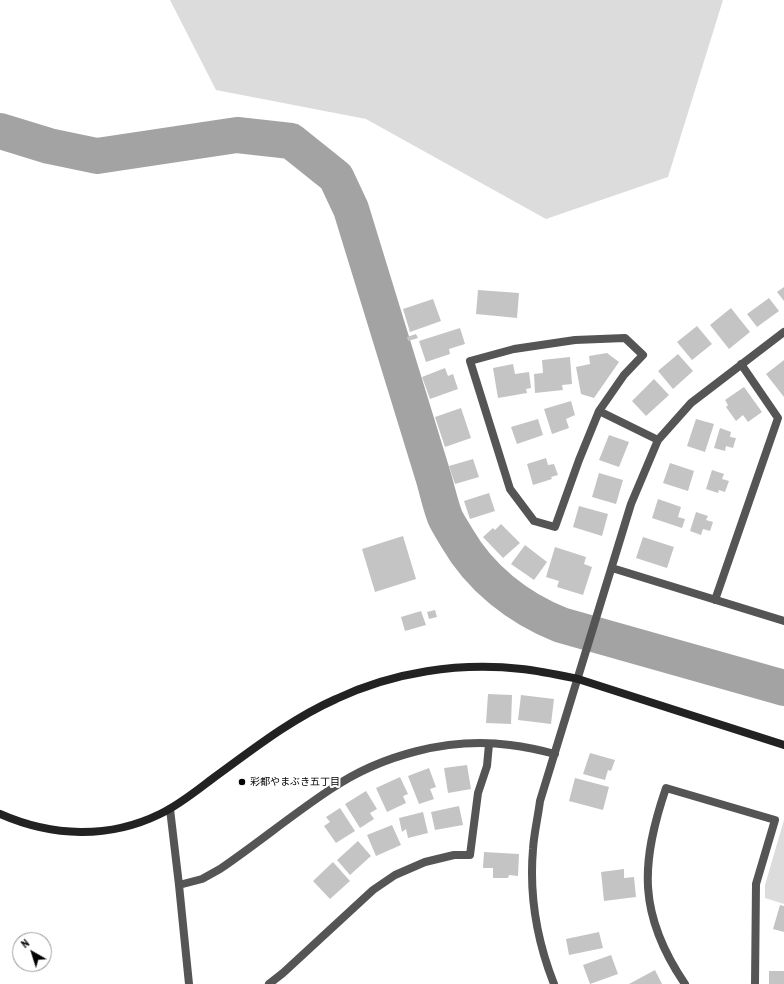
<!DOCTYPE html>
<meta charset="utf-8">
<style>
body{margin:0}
#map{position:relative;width:784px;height:984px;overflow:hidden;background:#fff;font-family:"Archivo Narrow",sans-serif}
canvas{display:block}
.north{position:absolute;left:12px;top:932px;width:40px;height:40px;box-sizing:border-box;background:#fff;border:1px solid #999;border-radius:50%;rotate:321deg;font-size:11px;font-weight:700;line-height:16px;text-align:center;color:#000}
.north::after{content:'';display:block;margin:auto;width:14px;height:18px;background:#000;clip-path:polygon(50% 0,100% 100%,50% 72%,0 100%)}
</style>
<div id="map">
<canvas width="784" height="984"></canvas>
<div class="north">N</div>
</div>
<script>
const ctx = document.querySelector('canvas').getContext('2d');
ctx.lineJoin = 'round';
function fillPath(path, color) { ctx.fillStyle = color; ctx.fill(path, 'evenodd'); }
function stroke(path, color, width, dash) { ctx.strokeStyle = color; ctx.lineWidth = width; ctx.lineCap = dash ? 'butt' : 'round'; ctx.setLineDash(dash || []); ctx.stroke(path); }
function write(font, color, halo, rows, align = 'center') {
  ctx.font = font + ' "Archivo Narrow","Noto Sans JP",sans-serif'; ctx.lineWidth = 4; ctx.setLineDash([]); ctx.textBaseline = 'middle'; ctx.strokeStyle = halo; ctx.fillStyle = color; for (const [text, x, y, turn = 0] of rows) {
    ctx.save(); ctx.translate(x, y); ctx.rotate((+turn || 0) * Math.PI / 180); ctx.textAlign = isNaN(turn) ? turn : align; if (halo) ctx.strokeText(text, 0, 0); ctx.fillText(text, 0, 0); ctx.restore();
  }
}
const green = new Path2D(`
 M 170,0 L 723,0 L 668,177 L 546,219 L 366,119 L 216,90 Z
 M 784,820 L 784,904 L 765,898 L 765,885 Z`);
const river = new Path2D(`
 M 0,131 L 49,146 L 97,156 L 237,135 L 291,141 L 336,177 L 351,209 L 433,476 C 437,489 440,504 445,517 C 448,524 453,531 457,538 C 480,578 518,608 561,625 L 784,688`);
const building = new Path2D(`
 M 784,287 L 784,301 L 777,292 Z
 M 478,290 L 519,293 L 517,318 L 476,314 Z
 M 769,298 L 779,311 L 757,327 L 747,314 Z
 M 433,299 L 441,321 L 410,332 L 403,309 Z
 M 731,308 L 750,332 L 729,349 L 710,325 Z
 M 697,326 L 712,344 L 692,360 L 677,342 Z
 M 460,328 L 465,344 L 449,349 L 450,354 L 426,362 L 419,341 Z
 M 416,334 L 418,338 L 408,341 L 407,337 Z
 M 607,353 L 619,362 L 594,398 L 581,394 L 576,367 L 590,364 L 589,356 Z
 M 678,354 L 693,371 L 673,389 L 658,371 Z
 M 570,357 L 572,384 L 562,385 L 563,390 L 535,393 L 534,374 L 543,373 L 542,360 Z
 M 784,360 L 784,397 L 766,374 Z
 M 513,364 L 515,374 L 529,372 L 531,388 L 526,389 L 527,393 L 498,398 L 493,368 Z
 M 445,368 L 448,376 L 453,374 L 458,389 L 430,399 L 422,377 Z
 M 654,379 L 669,395 L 646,416 L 632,401 Z
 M 744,387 L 762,412 L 748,422 L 743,415 L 736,421 L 726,407 L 728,405 L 725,400 Z
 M 571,401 L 575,415 L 566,419 L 569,428 L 552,434 L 544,409 Z
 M 461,408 L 471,438 L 445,447 L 435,417 Z
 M 538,419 L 543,435 L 517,444 L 511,427 Z
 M 696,419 L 714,424 L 705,452 L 687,446 Z
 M 720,428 L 731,432 L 730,437 L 736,438 L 733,448 L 726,446 L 725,451 L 714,448 Z
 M 609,435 L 629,442 L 619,467 L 599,460 Z
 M 546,458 L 548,465 L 554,464 L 558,475 L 551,477 L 552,479 L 533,485 L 527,464 Z
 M 473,459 L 479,477 L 455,484 L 449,466 Z
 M 670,463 L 694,471 L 688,491 L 663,483 Z
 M 712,470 L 724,474 L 722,479 L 729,481 L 725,492 L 719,490 L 718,493 L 706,489 Z
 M 599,473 L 623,480 L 616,504 L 592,497 Z
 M 489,493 L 495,511 L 470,519 L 464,501 Z
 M 658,499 L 681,507 L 678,517 L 685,519 L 682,528 L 652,518 Z
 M 579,506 L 608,514 L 602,536 L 573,527 Z
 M 696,512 L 708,516 L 706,520 L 713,522 L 710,531 L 703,529 L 701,535 L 690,531 Z
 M 501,524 L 520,543 L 503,558 L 483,537 L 493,528 L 495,530 Z
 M 403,536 L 416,579 L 375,592 L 362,549 Z
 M 643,537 L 674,547 L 667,568 L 636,558 Z
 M 525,545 L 547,562 L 534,580 L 511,564 Z
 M 555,547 L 586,557 L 584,564 L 592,567 L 583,595 L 557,587 L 559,581 L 546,577 Z
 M 435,610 L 437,617 L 429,619 L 427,612 Z
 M 421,611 L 426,625 L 405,631 L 401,617 Z
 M 488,694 L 512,695 L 511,724 L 486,723 Z
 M 521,695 L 554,699 L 551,724 L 518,720 Z
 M 590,753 L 615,760 L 611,771 L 608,770 L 605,780 L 583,774 Z
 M 467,765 L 471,789 L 448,793 L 444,768 Z
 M 429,768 L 436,787 L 430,789 L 434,799 L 419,804 L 408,776 Z
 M 400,777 L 408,794 L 403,796 L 406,803 L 387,812 L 376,788 Z
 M 575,778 L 609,787 L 603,810 L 569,801 Z
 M 366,791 L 377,809 L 370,813 L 374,819 L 360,828 L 345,804 Z
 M 459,806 L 463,825 L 435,830 L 431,812 Z
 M 340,808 L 355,831 L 336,843 L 324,826 L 330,822 L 326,817 Z
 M 423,812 L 428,833 L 408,838 L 406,829 L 402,832 L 399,818 Z
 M 392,825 L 401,845 L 376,856 L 367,835 Z
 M 358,841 L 371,856 L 350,875 L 337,860 Z
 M 484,852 L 519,854 L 518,876 L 509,875 L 508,878 L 493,878 L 493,868 L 483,868 Z
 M 333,862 L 350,881 L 330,899 L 313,881 Z
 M 624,869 L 624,878 L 634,877 L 636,897 L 604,901 L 601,872 Z
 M 780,905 L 784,906 L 784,932 L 773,929 Z
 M 599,932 L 603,948 L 569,955 L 566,939 Z
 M 611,955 L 618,974 L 590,984 L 583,965 Z
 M 655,970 L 662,984 L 629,984 Z
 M 769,971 L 784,971 L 784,984 L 769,984 Z`);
const street = new Path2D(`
 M 599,411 L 624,375 L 643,355 L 625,338 L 575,340 L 514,349 L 470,361 L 510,489 L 534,521 L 555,527 L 579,460 L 599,411 L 658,440
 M 612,568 L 784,621
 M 715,600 L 778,418 L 741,364
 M 170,809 L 179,885 L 189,984
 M 179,885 L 202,879 L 220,869 C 258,843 293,814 331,789 C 381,755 449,737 510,745 C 526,747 540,750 555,754
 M 269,984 L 283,973 L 373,890 L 395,875 L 425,862 L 454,855 L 470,855 L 478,793 L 487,766 L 489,744
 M 554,984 C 537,941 529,896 533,849 C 534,833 538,817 540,801 L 631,504 L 658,440 L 691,403 L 784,332
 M 685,984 C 638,915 640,864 666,788 L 775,820 L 756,884 L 755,984`);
const secondary = new Path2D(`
 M 0,814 C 52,837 109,839 160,814 C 179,805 196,791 212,779 C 252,750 291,719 336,699 C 393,672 459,662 522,669 C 541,671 559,675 578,679 L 784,745`);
const markers = [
 [242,782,4,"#000"]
];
const poiNames = [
 ["彩都やまぶき五丁目",250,782]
];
fillPath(green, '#dcdcdc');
stroke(river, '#a3a3a3', 36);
fillPath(building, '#c4c4c4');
stroke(street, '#555', 8);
stroke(secondary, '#222', 8);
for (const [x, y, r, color] of markers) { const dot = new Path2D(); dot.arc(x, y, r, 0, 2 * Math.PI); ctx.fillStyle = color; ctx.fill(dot); stroke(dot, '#fff', 1.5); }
write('10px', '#000', '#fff', poiNames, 'left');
</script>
